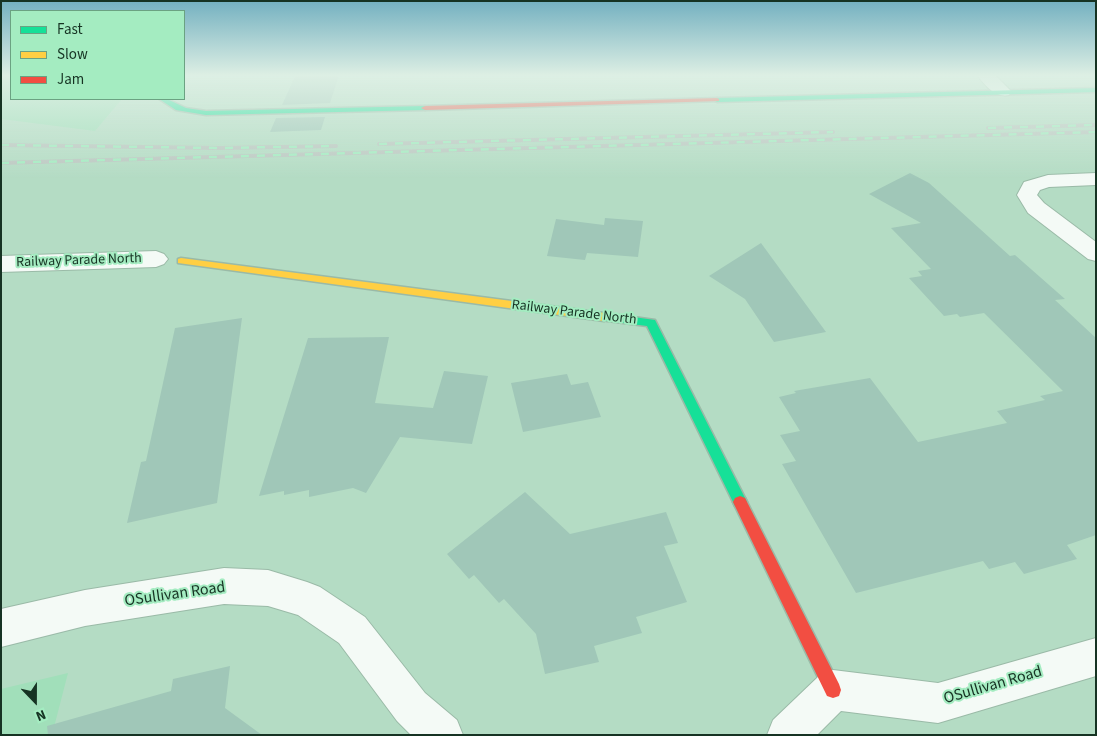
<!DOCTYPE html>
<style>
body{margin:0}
#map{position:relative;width:1097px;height:736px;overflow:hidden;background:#b4dcc4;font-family:"Source Sans 3",sans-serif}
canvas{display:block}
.frame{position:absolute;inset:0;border:2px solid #163323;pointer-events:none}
.legend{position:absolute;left:10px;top:10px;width:175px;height:90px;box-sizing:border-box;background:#a4ecc1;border:1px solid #6ba282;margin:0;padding:6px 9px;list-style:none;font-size:15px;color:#163323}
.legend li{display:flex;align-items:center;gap:10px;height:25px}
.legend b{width:25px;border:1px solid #6ba282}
.north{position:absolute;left:10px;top:676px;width:50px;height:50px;-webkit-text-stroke:4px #a4ecc1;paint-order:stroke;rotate:158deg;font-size:14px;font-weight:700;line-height:20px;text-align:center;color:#163323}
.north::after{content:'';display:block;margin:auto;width:18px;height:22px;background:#163323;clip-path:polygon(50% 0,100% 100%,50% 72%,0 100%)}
</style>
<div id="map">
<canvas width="1097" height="736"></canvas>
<div class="frame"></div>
<ul class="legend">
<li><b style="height:6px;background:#16e098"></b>Fast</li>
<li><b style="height:6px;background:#ffcf43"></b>Slow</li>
<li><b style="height:6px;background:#f24e42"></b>Jam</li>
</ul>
<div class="north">N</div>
</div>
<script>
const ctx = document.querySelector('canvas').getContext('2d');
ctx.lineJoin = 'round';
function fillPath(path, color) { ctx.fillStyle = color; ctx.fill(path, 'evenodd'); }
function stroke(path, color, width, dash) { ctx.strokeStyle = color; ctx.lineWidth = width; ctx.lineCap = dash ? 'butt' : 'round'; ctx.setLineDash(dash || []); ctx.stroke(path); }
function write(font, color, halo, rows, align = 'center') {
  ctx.font = font + ' "Source Sans 3",sans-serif'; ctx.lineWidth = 4; ctx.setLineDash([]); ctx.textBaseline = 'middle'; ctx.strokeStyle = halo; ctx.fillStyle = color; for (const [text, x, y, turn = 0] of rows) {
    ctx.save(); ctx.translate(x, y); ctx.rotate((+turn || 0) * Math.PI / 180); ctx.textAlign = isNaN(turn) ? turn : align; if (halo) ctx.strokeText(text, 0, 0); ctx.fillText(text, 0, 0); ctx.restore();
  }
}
const built = new Path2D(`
 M 1,76 L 11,76 L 11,99 L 122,99 L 95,131 L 1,119 Z
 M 68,673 L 52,735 L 1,735 L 1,689 Z`);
const building = new Path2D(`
 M 295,76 L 339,76 L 330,103 L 282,105 Z
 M 325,117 L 321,130 L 270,132 L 276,118 Z
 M 910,173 L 929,183 L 1010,256 L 1015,255 L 1065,299 L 1055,300 L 1096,338 L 1096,535 L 1067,545 L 1077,559 L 1024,574 L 1015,562 L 989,569 L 983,561 L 856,593 L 782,464 L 796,461 L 780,435 L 800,431 L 779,397 L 796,393 L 794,391 L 870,378 L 918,442 L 1007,423 L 997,411 L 1045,400 L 1040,396 L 1063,391 L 984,313 L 960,317 L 957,314 L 944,316 L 909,278 L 922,276 L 918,271 L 931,269 L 891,228 L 921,223 L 869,194 Z
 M 605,218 L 643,221 L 638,257 L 587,253 L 585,260 L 547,256 L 556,219 L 604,225 Z
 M 761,243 L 826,332 L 774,342 L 745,299 L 709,276 Z
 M 242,318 L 217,503 L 127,523 L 141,462 L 146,461 L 175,328 Z
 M 389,337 L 375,403 L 433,408 L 444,371 L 488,376 L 472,444 L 400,437 L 366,493 L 353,488 L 309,497 L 309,490 L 284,495 L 284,491 L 259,496 L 308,338 Z
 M 567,374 L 571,385 L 588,382 L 601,417 L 523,432 L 511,383 Z
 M 525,492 L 570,534 L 666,512 L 678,543 L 664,546 L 687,602 L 636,617 L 642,633 L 594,646 L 599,662 L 545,674 L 536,634 L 504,599 L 499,603 L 474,575 L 469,579 L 447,554 Z
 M 230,666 L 225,708 L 262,735 L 48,735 L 47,726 L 171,691 L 173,679 Z`);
const street = new Path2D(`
 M 978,76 L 996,76 L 1011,91 L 1009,95 C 996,98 985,86 978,76 Z
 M 1096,173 L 1096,185 L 1049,187 L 1040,190 L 1037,195 L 1044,203 L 1096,242 L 1096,261 L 1088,259 L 1028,213 L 1017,195 L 1024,182 L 1048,175 Z
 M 156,251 L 164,254 L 168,259 L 164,264 L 156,267 L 1,272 L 1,256 Z
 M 224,568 L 268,570 L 307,582 L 320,587 L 365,617 L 425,693 L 457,720 L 463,735 L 411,735 L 397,721 L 339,643 L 298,615 L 268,606 L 224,604 L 85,626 L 1,647 L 1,609 L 85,590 Z
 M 1096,638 L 1096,676 L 938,723 L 841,711 L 817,735 L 767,735 L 773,720 L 819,676 L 833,670 L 938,683 Z`);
const fast = new Path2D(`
 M 1096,88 L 1096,92 L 717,102 L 713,100 L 717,98 Z
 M 159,99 L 167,99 L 186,108 L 206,111 L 425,106 L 429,108 L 425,110 L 206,115 L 176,110 Z
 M 604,313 L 655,320 L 745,498 L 747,502 L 745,506 L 740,508 L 735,506 L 647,326 L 600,320 L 599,317 Z`);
const slow = new Path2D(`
 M 181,258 L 604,313 L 609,317 L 604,321 L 178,263 L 178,259 Z`);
const jam = new Path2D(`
 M 717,98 L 719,99 L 719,101 L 425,110 L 421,108 L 425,106 Z
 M 740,496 L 745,498 L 839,684 L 841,690 L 839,696 L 833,698 L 827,696 L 733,502 L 735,498 Z`);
const rail = new Path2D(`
 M 988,128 L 1096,125
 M 379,144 L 833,132
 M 1,145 L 220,148 L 336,146
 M 1,163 L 1096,132`);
const streetNames = [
 ["Railway Parade North",79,261,-2],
 ["Railway Parade North",574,313,7]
];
const nearStreetnames = [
 ["OSullivan Road",175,595,-8],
 ["OSullivan Road",993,686,-16]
];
fillPath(built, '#a1dfba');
fillPath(building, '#a0c7b8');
stroke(street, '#9abaa7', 2);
stroke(fast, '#9abaa7', 3);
stroke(slow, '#9abaa7', 3);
stroke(jam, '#9abaa7', 3);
fillPath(street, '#f4faf6');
fillPath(fast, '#16e098');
fillPath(slow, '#ffcf43');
fillPath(jam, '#f24e42');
stroke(rail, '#bcc7c1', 4);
stroke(rail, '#a4ecc1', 2.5, [8]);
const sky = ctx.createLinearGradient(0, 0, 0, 179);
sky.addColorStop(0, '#73b0c0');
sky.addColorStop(0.42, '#ddefe4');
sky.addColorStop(1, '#ddefe400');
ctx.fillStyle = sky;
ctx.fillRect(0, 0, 1097, 179);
write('14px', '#163323', '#a4ecc1', streetNames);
write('16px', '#163323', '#a4ecc1', nearStreetnames);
</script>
